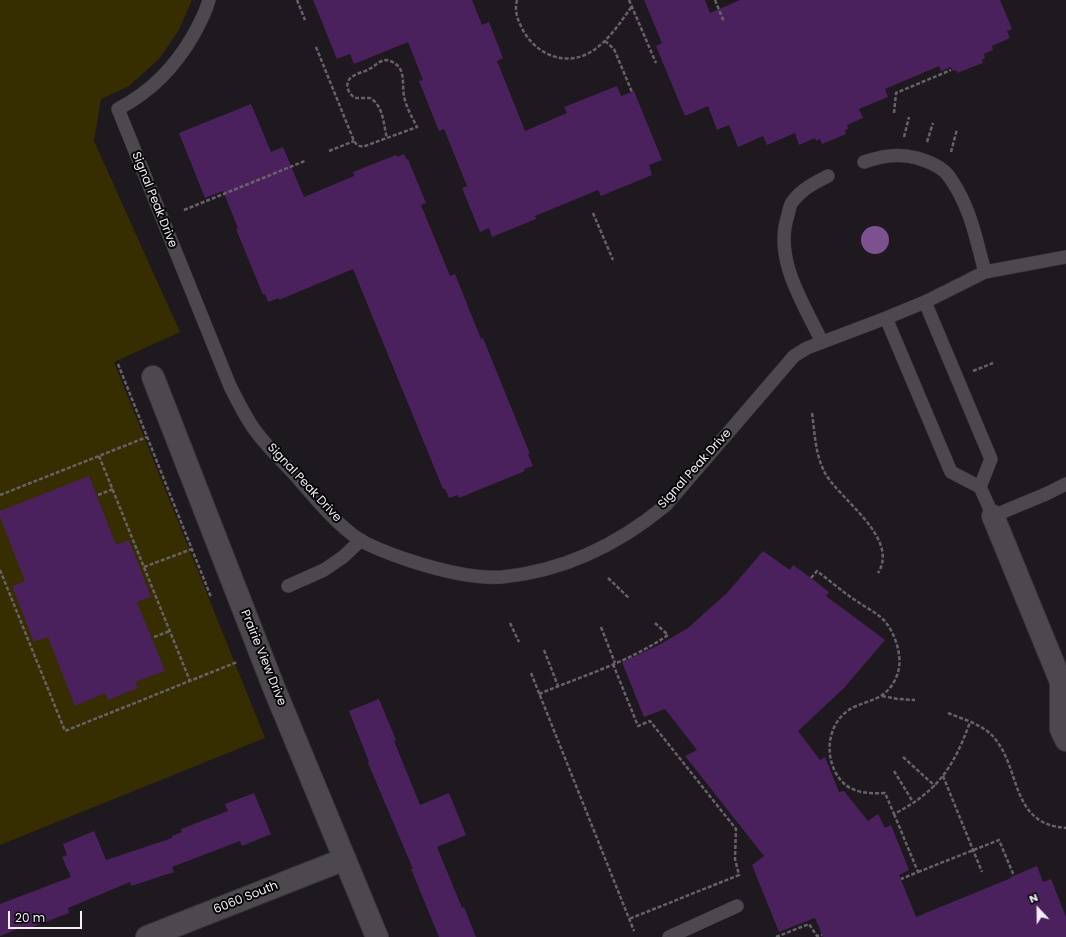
<!DOCTYPE html>
<style>
body{margin:0}
#map{position:relative;width:1066px;height:937px;overflow:hidden;background:#1d191e;font-family:Poppins,sans-serif}
canvas{display:block}
.north{position:absolute;left:1018px;top:889px;width:40px;height:40px;-webkit-text-stroke:3px #060507;paint-order:stroke;rotate:338deg;font-size:11px;font-weight:700;line-height:16px;text-align:center;color:#f1eff3}
.north::after{content:'';display:block;margin:auto;width:14px;height:18px;background:#f1eff3;clip-path:polygon(50% 0,100% 100%,50% 72%,0 100%)}
.scale{position:absolute;left:8px;top:911px;width:74px;height:18px;box-sizing:border-box;border:2px solid #f1eff3;border-top:0;padding-left:5px;font-size:12px;line-height:14px;white-space:nowrap;color:#f1eff3;-webkit-text-stroke:3px #060507;paint-order:stroke}
</style>
<div id="map">
<canvas width="1066" height="937"></canvas>
<div class="north">N</div>
<div class="scale">20 m</div>
</div>
<script>
const ctx = document.querySelector('canvas').getContext('2d');
ctx.lineJoin = 'round';
function fillPath(path, color) { ctx.fillStyle = color; ctx.fill(path, 'evenodd'); }
function stroke(path, color, width, dash) { ctx.strokeStyle = color; ctx.lineWidth = width; ctx.lineCap = dash ? 'butt' : 'round'; ctx.setLineDash(dash || []); ctx.stroke(path); }
function write(font, color, halo, rows, align = 'center') {
  ctx.font = font + ' Poppins,sans-serif'; ctx.lineWidth = 4; ctx.setLineDash([]); ctx.textBaseline = 'middle'; ctx.strokeStyle = halo; ctx.fillStyle = color; for (const [text, x, y, turn = 0] of rows) {
    ctx.save(); ctx.translate(x, y); ctx.rotate((+turn || 0) * Math.PI / 180); ctx.textAlign = isNaN(turn) ? turn : align; if (halo) ctx.strokeText(text, 0, 0); ctx.fillText(text, 0, 0); ctx.restore();
  }
}
const green = new Path2D(`
 M 0,0 L 192,0 L 179,30 L 159,59 L 129,86 L 101,99 L 94,141 L 180,332 L 114,362 L 265,738 L 0,845 Z`);
const water = new Path2D(`
 M861 240a14 14 0 1 1 28 0a14 14 0 1 1-28 0Z`);
const building = new Path2D(`
 M 313,0 L 472,0 L 482,25 L 489,22 L 503,58 L 497,61 L 525,131 L 567,113 L 564,107 L 617,86 L 621,96 L 634,91 L 662,160 L 649,165 L 652,175 L 601,196 L 598,190 L 535,216 L 536,219 L 492,237 L 489,228 L 480,232 L 462,188 L 467,186 L 444,129 L 439,131 L 419,81 L 423,80 L 408,42 L 354,64 L 350,54 L 337,59 Z
 M 644,0 L 705,0 L 710,13 L 740,0 L 1000,0 L 1012,29 L 1007,31 L 1010,38 L 992,46 L 993,50 L 984,54 L 985,58 L 982,60 L 983,63 L 957,73 L 956,70 L 953,71 L 951,67 L 941,71 L 939,66 L 885,89 L 888,97 L 859,109 L 863,118 L 847,125 L 848,129 L 845,130 L 846,134 L 822,144 L 820,139 L 816,141 L 815,138 L 799,145 L 795,133 L 767,145 L 763,136 L 738,147 L 729,125 L 717,130 L 708,106 L 685,116 L 656,46 L 662,43 Z
 M 251,104 L 271,152 L 283,147 L 304,197 L 354,176 L 353,172 L 396,155 L 397,157 L 404,154 L 407,160 L 408,159 L 426,203 L 421,205 L 450,276 L 455,274 L 481,339 L 483,338 L 530,454 L 528,454 L 533,466 L 524,469 L 525,471 L 459,498 L 458,495 L 449,498 L 445,489 L 443,489 L 353,269 L 279,300 L 279,298 L 268,302 L 265,294 L 263,295 L 236,229 L 238,228 L 223,191 L 205,198 L 179,133 Z
 M 89,476 L 116,545 L 129,540 L 151,597 L 137,602 L 165,671 L 135,682 L 138,688 L 108,700 L 105,693 L 75,706 L 48,637 L 34,642 L 12,586 L 25,581 L 0,517 L 0,511 Z
 M 763,551 L 790,570 L 793,565 L 811,578 L 829,592 L 826,596 L 885,640 L 844,688 L 798,731 L 820,760 L 825,757 L 839,792 L 844,791 L 868,821 L 878,814 L 885,828 L 891,825 L 909,870 L 899,875 L 916,917 L 1011,878 L 1011,877 L 1037,866 L 1043,882 L 1051,879 L 1066,917 L 1066,937 L 823,937 L 815,918 L 779,932 L 752,865 L 764,856 L 685,756 L 697,750 L 665,709 L 644,717 L 622,662 L 659,645 L 688,628 L 727,593 Z
 M 379,699 L 396,740 L 394,741 L 420,805 L 449,793 L 466,835 L 437,847 L 462,908 L 464,907 L 476,937 L 439,937 L 411,869 L 413,869 L 368,763 L 369,762 L 349,711 Z
 M 254,793 L 271,834 L 242,846 L 240,841 L 172,867 L 174,872 L 131,886 L 130,882 L 68,908 L 69,913 L 27,929 L 25,926 L 0,936 L 0,904 L 71,877 L 62,857 L 67,855 L 63,844 L 94,831 L 106,860 L 172,838 L 172,836 L 182,832 L 181,829 L 228,811 L 225,804 Z`);
const path = new Path2D(`
 M 297,0 L 305,20
 M 517,0 C 515,8 516,16 520,24 C 531,51 561,68 589,53 C 608,42 620,23 632,6
 M 629,0 L 656,63
 M 715,0 L 724,22
 M 605,41 L 614,49 L 632,92
 M 316,47 L 354,141 C 357,146 360,147 365,146 L 417,127 C 412,117 406,107 404,96 C 402,86 405,74 398,66 C 395,63 391,61 387,60 C 380,60 376,65 371,68 C 362,74 344,74 348,89 C 349,93 352,96 355,98 L 370,98 C 384,106 383,124 387,138
 M 894,113 L 896,93 L 951,70
 M 904,137 L 909,117
 M 927,142 L 933,123
 M 329,151 L 354,141
 M 951,152 L 957,129
 M 184,210 L 305,161
 M 593,213 L 613,260
 M 118,364 L 211,597
 M 973,371 L 993,363
 M 812,413 C 815,434 815,454 825,473 C 840,500 900,538 878,573
 M 99,456 L 190,681
 M 0,495 L 147,437
 M 98,495 L 113,489
 M 144,567 L 192,549
 M 0,570 L 65,731 L 237,662
 M 608,578 L 629,598
 M 811,578 L 817,571 C 830,581 844,593 858,602 C 868,609 880,614 887,624 C 893,632 898,645 899,655 C 901,667 897,680 889,689 C 879,700 867,701 854,707 C 829,719 823,752 837,775 C 848,793 866,794 885,793 L 894,814 C 937,792 954,767 970,722
 M 510,623 L 519,642
 M 601,627 L 615,663
 M 154,637 L 170,631
 M 544,650 L 558,686
 M 613,664 L 638,726 L 650,721 L 736,829 L 735,859 L 739,875 L 629,919
 M 531,673 L 634,931
 M 539,694 C 582,676 629,662 668,635 L 655,623
 M 882,696 L 898,699 L 915,700
 M 948,713 C 965,720 985,725 996,740 C 1021,772 1011,824 1066,828
 M 903,757 L 935,786
 M 894,771 L 913,802
 M 943,776 L 982,872
 M 894,814 L 918,872 L 901,879
 M 918,872 L 999,840 L 1014,876
 M 776,937 L 809,924 L 817,936 L 822,935`);
const service = new Path2D(`
 M 209,0 C 206,12 200,23 194,34 C 175,67 152,91 118,109 L 230,386 C 237,400 244,414 252,426 C 264,444 281,460 296,476 C 314,497 337,525 360,540 C 374,548 396,556 411,561 C 436,569 475,579 502,577 C 564,571 619,544 666,505 L 794,356 L 807,348 L 886,318 L 925,302 L 985,272 L 1066,257
 M 864,162 C 882,156 898,153 917,158 C 927,161 937,165 944,171 C 950,176 953,183 957,189 C 972,215 977,243 985,272
 M 925,302 L 991,459 L 980,487
 M 886,318 L 951,472 L 980,487 L 993,516 L 1046,494 L 1066,484
 M 822,342 C 804,304 773,259 788,215 C 789,210 790,204 793,201 C 802,189 816,182 828,176
 M 288,586 L 324,570 L 343,557 L 361,540
 M 669,937 L 737,906`);
const minor = new Path2D(`
 M 153,377 L 274,688 L 377,937
 M 993,516 L 1061,682 L 1066,688
 M 1061,682 L 1061,729 L 1066,740
 M 147,937 L 345,859`);
const streetNames = [
 ["Signal Peak Drive",154,200,68],
 ["Signal Peak Drive",695,469,-48],
 ["Signal Peak Drive",304,483,47],
 ["Prairie View Drive",263,658,68],
 ["6060 South",246,898,-22]
];
fillPath(green, '#362d00');
fillPath(water, '#7c5190');
fillPath(building, '#4b215d');
stroke(service, '#363437', 14);
stroke(minor, '#363437', 24);
stroke(path, '#666267', 2.5, [4, 2]);
stroke(service, '#4c484e', 13);
stroke(minor, '#4c484e', 22);
write('12px', '#f1eff3', '#060507', streetNames);
</script>
